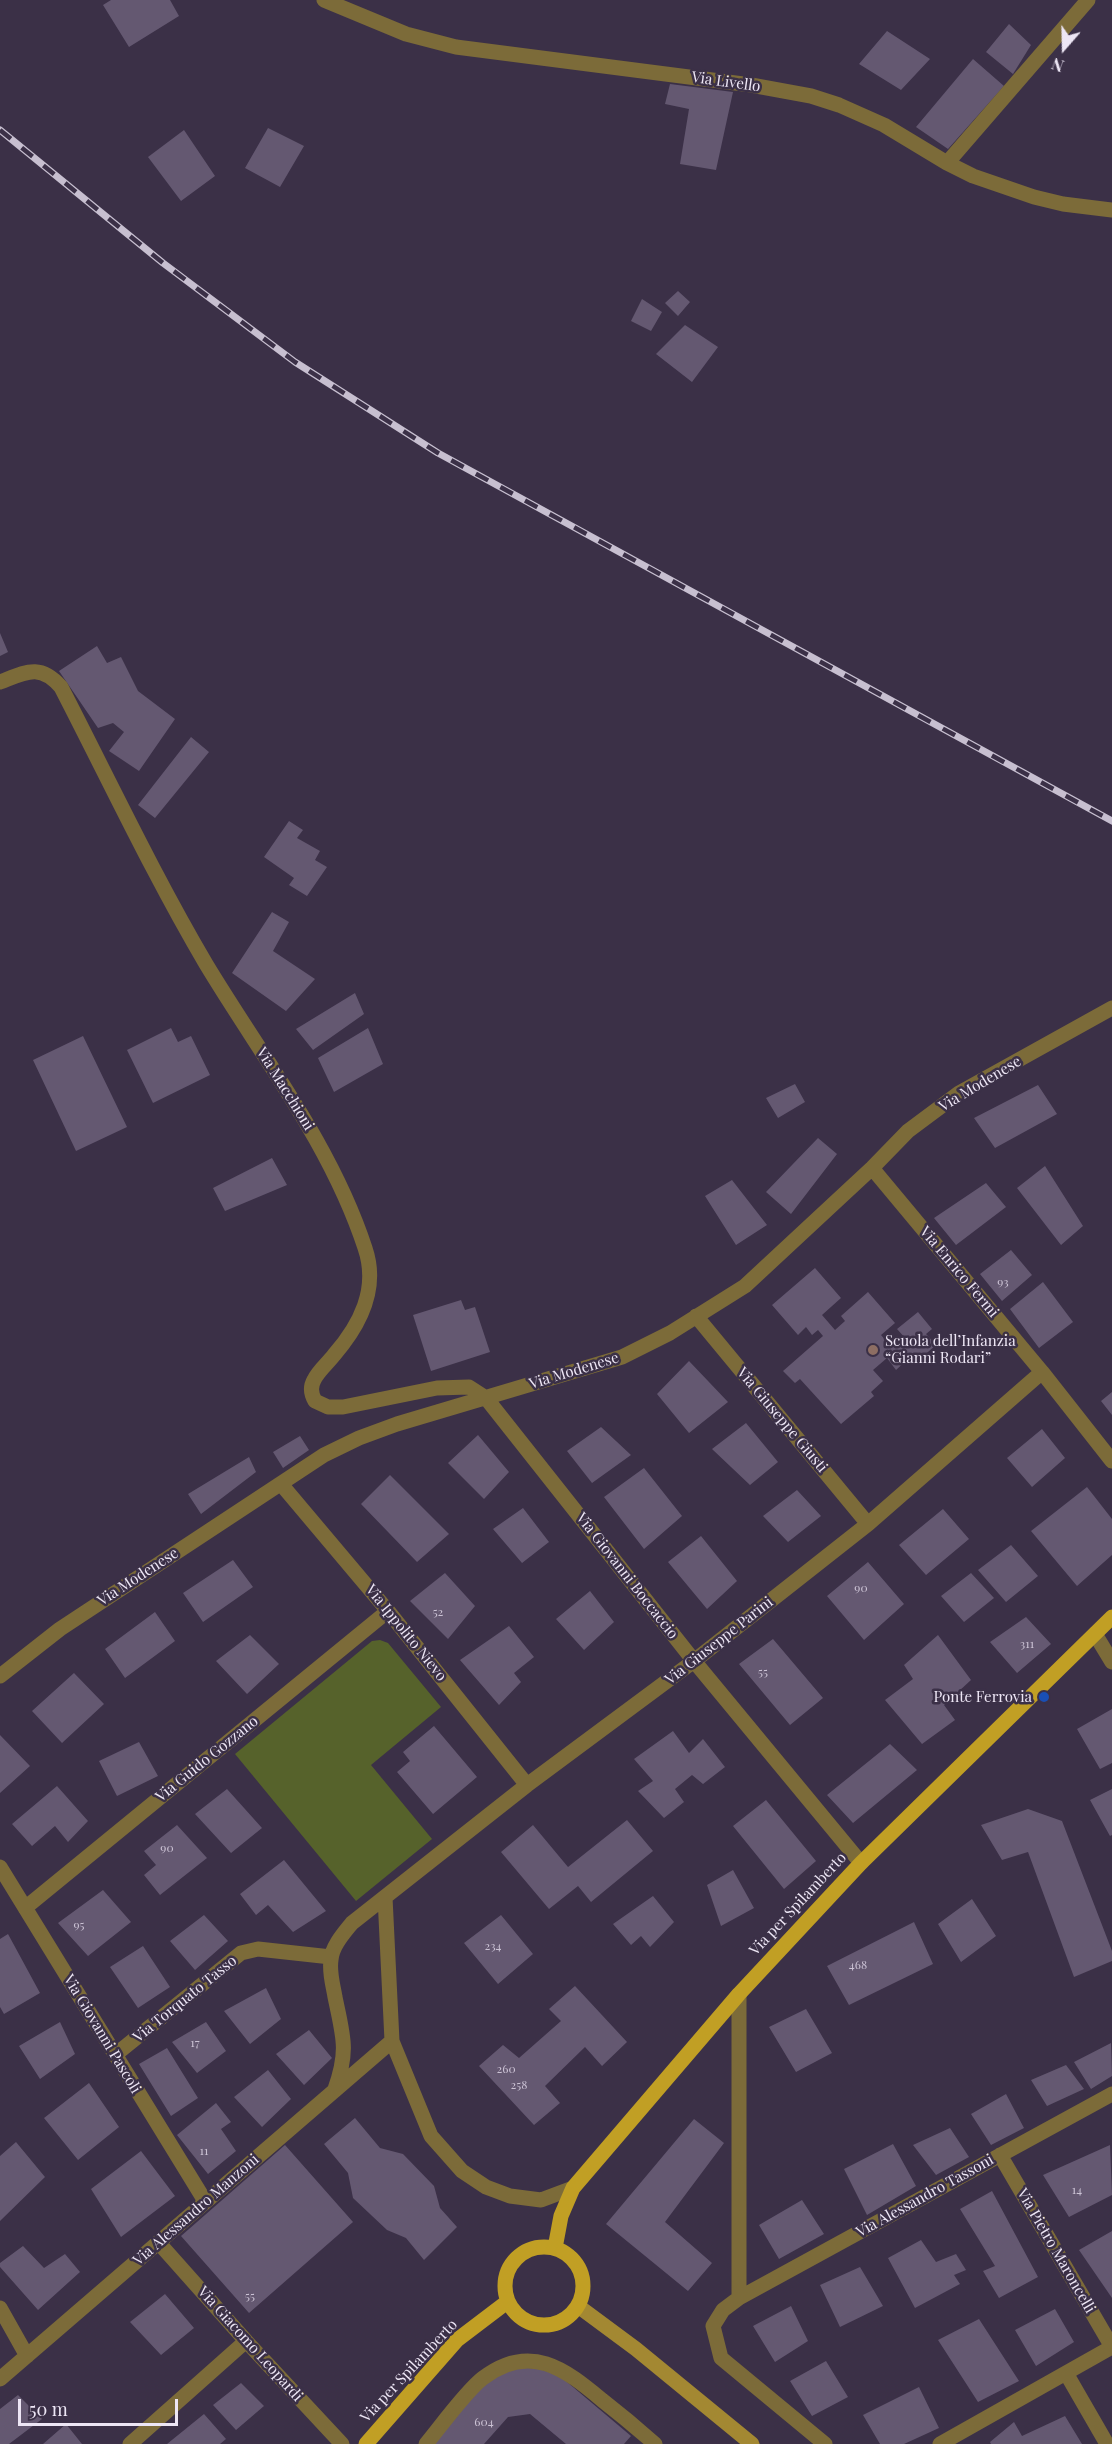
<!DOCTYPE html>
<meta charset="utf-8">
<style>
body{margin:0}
#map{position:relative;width:1112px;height:2444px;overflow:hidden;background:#3b3047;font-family:"Playfair Display",serif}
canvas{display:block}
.north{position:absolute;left:1034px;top:18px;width:60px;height:60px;-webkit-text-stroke:4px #3b3047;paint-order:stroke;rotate:200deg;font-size:16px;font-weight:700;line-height:24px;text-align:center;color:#ede6f5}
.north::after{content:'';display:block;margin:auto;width:21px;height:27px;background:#ede6f5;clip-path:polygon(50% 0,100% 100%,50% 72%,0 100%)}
.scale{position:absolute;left:18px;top:2399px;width:160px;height:27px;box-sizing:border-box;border:3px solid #ede6f5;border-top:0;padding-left:8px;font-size:18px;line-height:21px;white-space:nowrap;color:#ede6f5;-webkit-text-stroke:4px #3b3047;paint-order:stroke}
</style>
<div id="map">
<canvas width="1112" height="2444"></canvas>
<div class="north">N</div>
<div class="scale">50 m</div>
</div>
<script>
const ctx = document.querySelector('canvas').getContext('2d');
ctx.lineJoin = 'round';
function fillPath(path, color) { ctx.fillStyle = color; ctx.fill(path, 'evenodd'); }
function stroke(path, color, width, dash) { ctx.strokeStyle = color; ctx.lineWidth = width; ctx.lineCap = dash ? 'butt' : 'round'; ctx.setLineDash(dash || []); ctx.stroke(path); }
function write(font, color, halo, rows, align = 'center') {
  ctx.font = font + ' "Playfair Display",serif'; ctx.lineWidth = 5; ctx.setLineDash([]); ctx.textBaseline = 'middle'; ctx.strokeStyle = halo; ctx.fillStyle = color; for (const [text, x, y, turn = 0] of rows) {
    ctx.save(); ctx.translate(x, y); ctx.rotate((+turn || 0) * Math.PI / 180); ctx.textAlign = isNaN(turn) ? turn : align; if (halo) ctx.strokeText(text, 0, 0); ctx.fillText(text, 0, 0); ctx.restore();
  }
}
const green = new Path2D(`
 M 372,1641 L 380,1640 L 388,1643 L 441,1707 L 371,1765 L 432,1839 L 356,1901 L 235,1754 Z`);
const building = new Path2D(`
 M 111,0 L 170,0 L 179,16 L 129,47 L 103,5 Z
 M 1009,24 L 1031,45 L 1013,74 L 986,52 Z
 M 887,31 L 930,59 L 901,90 L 859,64 Z
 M 973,59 L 1004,86 L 948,149 L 916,127 Z
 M 670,84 L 733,92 L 716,170 L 680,164 L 689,109 L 665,104 Z
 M 268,128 L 304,146 L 280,187 L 245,168 Z
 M 184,130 L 215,176 L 181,201 L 148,157 Z
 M 678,291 L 690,302 L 678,316 L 665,303 Z
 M 642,299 L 662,312 L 651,331 L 631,321 Z
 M 685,325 L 718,347 L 692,382 L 656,354 Z
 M 0,633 L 8,652 L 0,656 Z
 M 97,646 L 107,663 L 121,657 L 138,691 L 175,719 L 139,771 L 109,751 L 124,732 L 113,723 L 98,728 L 59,671 Z
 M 191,737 L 209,752 L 155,818 L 138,805 Z
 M 289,821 L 303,830 L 297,838 L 320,851 L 315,860 L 327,867 L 307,896 L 289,885 L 294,878 L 264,857 Z
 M 272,912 L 289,922 L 273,951 L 315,979 L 286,1011 L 232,973 Z
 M 355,993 L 364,1014 L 313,1050 L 296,1029 Z
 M 171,1028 L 178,1042 L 191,1036 L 210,1075 L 153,1103 L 127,1050 Z
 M 368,1028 L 383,1064 L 334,1092 L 318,1058 Z
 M 83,1036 L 127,1127 L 76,1151 L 33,1060 Z
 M 795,1084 L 805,1102 L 778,1118 L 766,1098 Z
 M 1038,1085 L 1057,1114 L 995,1148 L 974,1118 Z
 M 818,1138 L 837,1154 L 791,1214 L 766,1192 Z
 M 272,1158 L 287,1185 L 225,1211 L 213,1188 Z
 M 1045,1166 L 1083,1226 L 1061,1245 L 1017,1188 Z
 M 732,1180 L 767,1225 L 736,1245 L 705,1196 Z
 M 986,1183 L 1006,1207 L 956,1245 L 934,1218 Z
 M 1011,1250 L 1032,1275 L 1002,1301 L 980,1274 Z
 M 815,1268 L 841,1298 L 822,1315 L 835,1330 L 845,1321 L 841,1316 L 868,1292 L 895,1323 L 881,1335 L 887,1342 L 893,1337 L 900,1344 L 906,1339 L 897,1329 L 918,1312 L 932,1329 L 926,1334 L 936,1345 L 913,1365 L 908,1359 L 896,1370 L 887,1358 L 873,1370 L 883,1381 L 871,1392 L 874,1396 L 841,1424 L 800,1379 L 795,1383 L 783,1371 L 823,1336 L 818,1330 L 812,1335 L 806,1327 L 798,1335 L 772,1305 Z
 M 1043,1282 L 1073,1322 L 1039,1348 L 1010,1309 Z
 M 461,1300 L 465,1310 L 475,1307 L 490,1352 L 431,1371 L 413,1315 Z
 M 689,1361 L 728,1402 L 689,1433 L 657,1394 Z
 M 1112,1392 L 1112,1415 L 1101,1401 Z
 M 746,1423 L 778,1462 L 750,1485 L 712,1449 Z
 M 601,1427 L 631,1455 L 592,1483 L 567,1451 Z
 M 1042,1429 L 1065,1458 L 1032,1487 L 1007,1458 Z
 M 478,1435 L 509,1472 L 484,1499 L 448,1463 Z
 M 300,1436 L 309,1450 L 283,1468 L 273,1452 Z
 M 249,1457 L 256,1472 L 201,1514 L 188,1494 Z
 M 644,1468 L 682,1516 L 644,1549 L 604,1497 Z
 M 390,1475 L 449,1534 L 417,1562 L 361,1504 Z
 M 1087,1487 L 1112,1519 L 1112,1555 L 1077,1586 L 1031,1531 Z
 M 797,1490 L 821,1516 L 788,1542 L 763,1516 Z
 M 523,1508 L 549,1542 L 522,1563 L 493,1529 Z
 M 943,1509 L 969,1539 L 926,1575 L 899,1545 Z
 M 701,1536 L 737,1581 L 707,1609 L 668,1562 Z
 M 1011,1545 L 1038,1576 L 1006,1602 L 978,1570 Z
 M 233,1560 L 253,1587 L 203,1622 L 183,1593 Z
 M 868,1562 L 904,1604 L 864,1640 L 827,1596 Z
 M 445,1573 L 475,1606 L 448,1639 L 410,1601 Z
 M 971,1573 L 994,1598 L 964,1622 L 941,1596 Z
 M 590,1591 L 614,1622 L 584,1650 L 556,1619 Z
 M 155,1612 L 175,1641 L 125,1678 L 105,1649 Z
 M 1026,1617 L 1051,1644 L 1017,1673 L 990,1642 Z
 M 509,1626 L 534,1657 L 514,1673 L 521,1682 L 499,1705 L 460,1660 Z
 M 250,1635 L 279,1664 L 247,1694 L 216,1661 Z
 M 938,1635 L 971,1680 L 944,1705 L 955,1720 L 922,1744 L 885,1700 L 913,1679 L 904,1665 Z
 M 773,1639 L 823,1698 L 790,1725 L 739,1664 Z
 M 74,1673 L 104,1704 L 62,1743 L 32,1711 Z
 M 1112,1709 L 1112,1763 L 1100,1769 L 1077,1729 Z
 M 434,1726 L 477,1777 L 433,1814 L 397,1772 L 410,1761 L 403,1752 Z
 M 673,1731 L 689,1753 L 703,1739 L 725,1767 L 703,1784 L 692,1775 L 675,1789 L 684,1802 L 664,1818 L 638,1791 L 653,1781 L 634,1759 Z
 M 0,1735 L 30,1766 L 0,1793 Z
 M 139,1742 L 158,1776 L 117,1796 L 99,1761 Z
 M 890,1744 L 917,1770 L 853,1823 L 827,1795 Z
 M 57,1786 L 88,1821 L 68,1842 L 55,1826 L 32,1846 L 12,1824 Z
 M 227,1789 L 262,1828 L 231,1853 L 195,1814 Z
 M 1112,1789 L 1112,1835 L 1110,1836 L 1090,1800 Z
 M 766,1800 L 816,1861 L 784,1889 L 733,1826 Z
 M 1028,1809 L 1062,1821 L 1112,1951 L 1112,1961 L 1074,1977 L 1028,1852 L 1002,1860 L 981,1825 Z
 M 627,1820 L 653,1851 L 591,1902 L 578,1886 L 549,1909 L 501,1852 L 533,1825 L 568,1867 Z
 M 177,1825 L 207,1858 L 160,1895 L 144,1875 L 156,1865 L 144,1851 Z
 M 284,1860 L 326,1911 L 293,1932 L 268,1905 L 256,1915 L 240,1894 Z
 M 733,1870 L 754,1908 L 721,1926 L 707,1885 Z
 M 103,1890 L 131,1922 L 88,1956 L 58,1923 Z
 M 653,1896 L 674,1922 L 650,1947 L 641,1936 L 631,1945 L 613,1924 Z
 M 972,1899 L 996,1936 L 961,1962 L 938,1924 Z
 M 204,1915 L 228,1941 L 195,1970 L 170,1941 Z
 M 501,1915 L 533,1954 L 498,1984 L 464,1943 Z
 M 914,1922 L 933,1964 L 849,2005 L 827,1966 Z
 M 8,1934 L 40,1993 L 4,2014 L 0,2007 L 0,1939 Z
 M 143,1946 L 170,1987 L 138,2008 L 110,1967 Z
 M 575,1986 L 627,2042 L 602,2066 L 585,2047 L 545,2086 L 560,2103 L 534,2125 L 479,2066 L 503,2045 L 519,2058 L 561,2021 L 549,2009 Z
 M 266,1988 L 281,2019 L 250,2044 L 224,2011 Z
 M 806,2009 L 832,2053 L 796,2072 L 769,2027 Z
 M 60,2022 L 75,2054 L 40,2079 L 19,2046 Z
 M 206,2022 L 226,2051 L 197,2073 L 172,2042 Z
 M 309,2030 L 332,2058 L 304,2085 L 276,2054 Z
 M 1111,2043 L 1112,2076 L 1091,2089 L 1074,2062 Z
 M 167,2048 L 198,2098 L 171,2116 L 139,2064 Z
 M 1066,2065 L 1084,2089 L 1047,2106 L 1031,2080 Z
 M 268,2070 L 291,2099 L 262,2127 L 234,2097 Z
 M 89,2083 L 119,2127 L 78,2160 L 44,2118 Z
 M 1006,2094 L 1024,2128 L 991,2145 L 971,2114 Z
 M 216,2103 L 231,2122 L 221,2129 L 236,2151 L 208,2174 L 177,2135 Z
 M 355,2118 L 380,2148 L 403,2154 L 434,2186 L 440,2208 L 457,2227 L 424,2260 L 406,2238 L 387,2230 L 353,2198 L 348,2173 L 324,2144 Z
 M 694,2119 L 724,2143 L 665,2222 L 712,2263 L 688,2291 L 606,2224 Z
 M 950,2128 L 969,2157 L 936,2175 L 913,2145 Z
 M 16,2142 L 45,2177 L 0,2221 L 0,2156 Z
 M 893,2144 L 916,2186 L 867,2215 L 844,2169 Z
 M 285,2145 L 353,2222 L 249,2313 L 181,2236 Z
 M 1110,2145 L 1112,2195 L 1069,2217 L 1043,2175 Z
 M 141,2151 L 175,2196 L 121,2237 L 91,2189 Z
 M 992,2191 L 1038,2277 L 999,2298 L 983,2271 L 995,2266 L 960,2209 Z
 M 802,2200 L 824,2234 L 779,2259 L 759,2225 Z
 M 1112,2231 L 1112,2298 L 1079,2250 Z
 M 921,2240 L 936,2262 L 956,2254 L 966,2270 L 954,2275 L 960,2284 L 915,2308 L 888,2258 Z
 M 23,2246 L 44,2268 L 65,2254 L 80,2272 L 38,2310 L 0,2267 L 0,2263 Z
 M 860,2267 L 883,2306 L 840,2327 L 820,2285 Z
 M 165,2294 L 194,2328 L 161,2355 L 130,2322 Z
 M 791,2306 L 808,2341 L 775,2362 L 753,2326 Z
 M 1055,2309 L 1074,2342 L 1036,2366 L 1015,2330 Z
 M 979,2319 L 1019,2381 L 978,2402 L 938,2340 Z
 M 826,2361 L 848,2397 L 812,2416 L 790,2381 Z
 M 519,2367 L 540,2369 L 560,2376 L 631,2436 L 624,2444 L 566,2444 L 530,2414 L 508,2417 L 484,2444 L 431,2444 L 474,2392 L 494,2375 Z
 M 241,2383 L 264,2406 L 236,2430 L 213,2405 Z
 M 919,2387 L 939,2428 L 904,2444 L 880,2444 L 863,2415 Z
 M 18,2395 L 42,2419 L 9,2444 L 0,2444 L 0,2409 Z
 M 204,2414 L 226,2439 L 220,2444 L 167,2444 Z
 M 1065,2416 L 1082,2444 L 991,2444 L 990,2442 L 1014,2422 L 1022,2436 Z
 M 66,2424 L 82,2444 L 43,2444 Z`);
const minor = new Path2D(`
 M 324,0 L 406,34 L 456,47 L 751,85 L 811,96 L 839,105 L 884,125 L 947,163 L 973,176 L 1034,197 L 1063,204 L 1112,210
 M 947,163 L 1088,0
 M 0,682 C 26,672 40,663 61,687 C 109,780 153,874 206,964 C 262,1057 331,1144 365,1248 C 379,1289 360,1325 334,1355 C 328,1363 318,1371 314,1380 C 310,1387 311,1394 315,1401 L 328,1407 L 343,1407 L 437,1388 L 469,1387 L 486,1398 L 694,1661 L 861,1863
 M 872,1168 L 1042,1372 L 1112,1461
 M 696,1316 L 868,1524
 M 281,1484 L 388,1611 L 527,1785
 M 1095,1634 L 1112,1662
 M 0,1676 L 60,1629 L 324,1455 L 359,1438 L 397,1424 L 622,1357 L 670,1333 L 745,1286 L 872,1168 L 908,1131 L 959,1093 L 1112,1008
 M 0,1867 L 205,2201
 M 385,1897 L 392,2041 L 431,2136 L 462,2171 L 486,2187 L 510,2196 L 541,2200 L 573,2188
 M 25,1908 L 388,1611
 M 739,1994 L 739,2298
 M 115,2055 L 241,1953 L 258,1949 L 331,1957
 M 335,2089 C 349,2050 343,2036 335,1997 C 333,1985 329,1972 331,1960 C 332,1946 344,1933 352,1923 L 527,1785 L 694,1661 L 868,1524 L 1042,1372
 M 1000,2155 L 1112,2347
 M 158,2242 L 246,2341 L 342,2444
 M 0,2308 L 27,2356
 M 1066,2373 L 1107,2444
 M 0,2379 L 392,2041
 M 130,2444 L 246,2341
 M 426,2444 C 441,2426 466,2391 483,2378 C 530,2342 565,2369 602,2400 C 620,2414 638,2429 655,2444
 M 825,2444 L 721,2358 L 713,2326 L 723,2310 L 739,2298 L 1112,2094
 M 940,2444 L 1112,2347`);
const secondary = new Path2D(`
 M 578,2306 L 636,2349 L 752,2444`);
const primary = new Path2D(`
 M505 2286a39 39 0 1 1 78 0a39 39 0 1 1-78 0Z
 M 555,2248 L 561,2216 L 573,2188 L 739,1994 L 861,1863 L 1112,1617
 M 366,2444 L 457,2340 L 507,2302`);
const rail = new Path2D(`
 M 0,130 L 163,263 L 295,362 L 438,453 L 1112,821`);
const markers = [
 [873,1350,6,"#8d6e63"],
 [1044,1697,6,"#1a4fb4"]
];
const numberNames = [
 ["93",1003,1282],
 ["90",861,1588],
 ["52",438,1612],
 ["311",1027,1644],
 ["55",763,1672],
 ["90",167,1848],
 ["95",79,1925],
 ["234",493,1946],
 ["468",858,1965],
 ["17",195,2043],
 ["260",506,2069],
 ["258",519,2085],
 ["11",204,2151],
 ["14",1077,2190],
 ["55",250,2296],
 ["604",484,2422]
];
const streetNames = [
 ["Via Livello",726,82,8],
 ["Via Modenese",980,1084,-31],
 ["Via Macchioni",285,1089,58],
 ["Via Enrico Fermi",959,1272,50],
 ["Via Modenese",574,1371,-17],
 ["Via Giuseppe Giusti",782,1420,50],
 ["Via Giovanni Boccaccio",627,1576,52],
 ["Via Modenese",138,1577,-33],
 ["Via Ippolito Nievo",406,1633,51],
 ["Via Giuseppe Parini",719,1641,-38],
 ["Via Guido Gozzano",207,1759,-39],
 ["Via per Spilamberto",798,1904,-47],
 ["Via Torquato Tasso",185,1999,-39],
 ["Via Giovanni Pascoli",102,2034,59],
 ["Via Alessandro Tassoni",925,2196,-29],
 ["Via Alessandro Manzoni",196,2210,-41],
 ["Via Pietro Maroncelli",1056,2251,60],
 ["Via Giacomo Leopardi",250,2344,48],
 ["Via per Spilamberto",409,2371,-47]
];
const poiNames = [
 ["Scuola dell’Infanzia",885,1341],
 ["“Gianni Rodari”",885,1358],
 ["Ponte Ferrovia",1032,1697,"right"]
];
fillPath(green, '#56622b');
fillPath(building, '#645871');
stroke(minor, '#7c6b39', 15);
stroke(secondary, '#a38832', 15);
stroke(primary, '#c19f24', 15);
stroke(rail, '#c7bfd0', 7);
stroke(rail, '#3b3047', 4.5, [14]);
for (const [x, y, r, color] of markers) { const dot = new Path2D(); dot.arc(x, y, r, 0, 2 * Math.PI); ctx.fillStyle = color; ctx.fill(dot); stroke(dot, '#3b3047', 2); }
write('12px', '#cbc2d4', null, numberNames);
write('15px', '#ede6f5', '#3b3047', streetNames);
write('15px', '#ede6f5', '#3b3047', poiNames, 'left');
</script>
